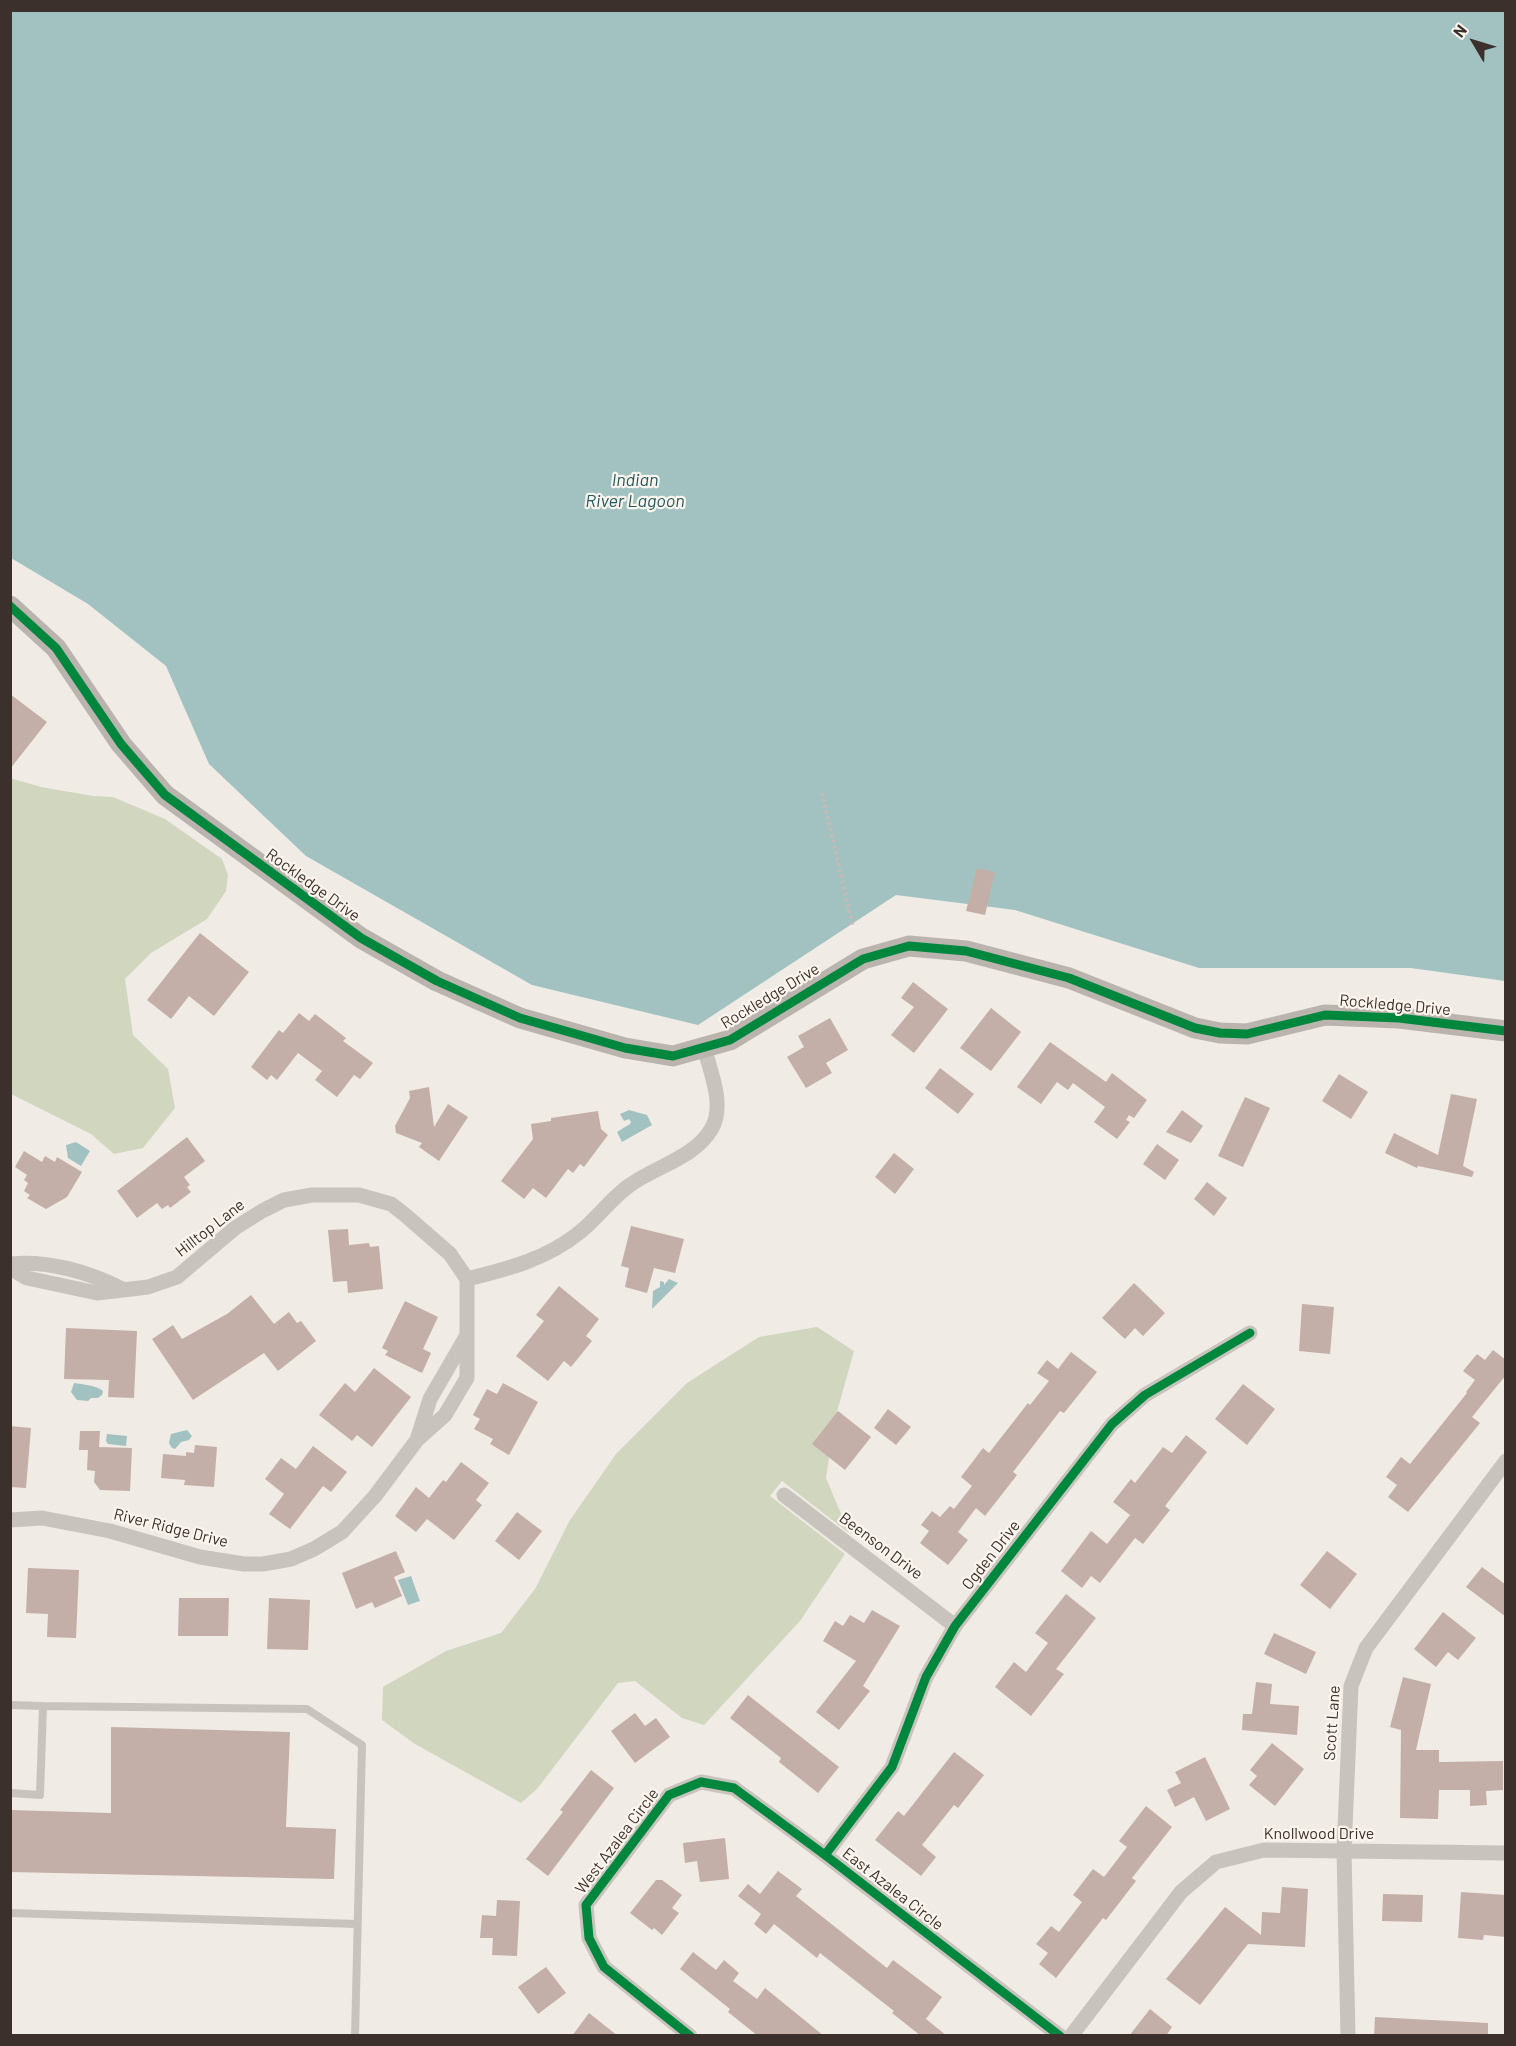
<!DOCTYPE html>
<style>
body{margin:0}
#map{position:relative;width:1516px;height:2046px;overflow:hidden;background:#f0ebe5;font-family:Barlow,sans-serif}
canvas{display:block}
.frame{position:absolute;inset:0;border:12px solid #3b302b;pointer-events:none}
.north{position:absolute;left:1444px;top:12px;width:60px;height:60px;-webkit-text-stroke:4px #fbf5ee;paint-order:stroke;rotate:308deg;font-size:16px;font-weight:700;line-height:24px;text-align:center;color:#3b302b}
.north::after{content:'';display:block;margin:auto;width:21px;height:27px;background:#3b302b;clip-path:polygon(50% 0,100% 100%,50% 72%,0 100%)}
</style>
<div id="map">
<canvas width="1516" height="2046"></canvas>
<div class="frame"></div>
<div class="north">N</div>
</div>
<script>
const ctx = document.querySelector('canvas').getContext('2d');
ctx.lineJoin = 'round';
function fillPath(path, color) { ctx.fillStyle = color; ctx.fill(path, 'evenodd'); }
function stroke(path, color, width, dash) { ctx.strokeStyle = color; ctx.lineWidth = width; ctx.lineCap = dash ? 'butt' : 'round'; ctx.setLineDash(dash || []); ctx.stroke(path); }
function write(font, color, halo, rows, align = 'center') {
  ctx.font = font + ' Barlow,sans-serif'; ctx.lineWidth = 4.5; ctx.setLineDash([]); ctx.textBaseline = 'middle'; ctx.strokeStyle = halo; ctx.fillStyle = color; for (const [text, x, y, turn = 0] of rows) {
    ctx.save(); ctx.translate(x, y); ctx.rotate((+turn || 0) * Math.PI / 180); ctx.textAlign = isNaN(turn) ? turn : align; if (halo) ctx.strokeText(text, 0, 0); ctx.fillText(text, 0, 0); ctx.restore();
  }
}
const green = new Path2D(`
 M 10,778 L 41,787 L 93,796 L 113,797 L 165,819 L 222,859 L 228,875 L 226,891 L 207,919 L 151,953 L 125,979 L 133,1035 L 168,1069 L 175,1108 L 143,1148 L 114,1154 L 91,1134 L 11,1094 Z
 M 817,1327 L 854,1351 L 835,1419 L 826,1478 L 849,1533 L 782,1481 L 770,1496 L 845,1554 L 800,1621 L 704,1725 L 682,1718 L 635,1681 L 618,1683 L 537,1789 L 521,1803 L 415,1744 L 382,1720 L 383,1687 L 446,1651 L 501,1633 L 535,1589 L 570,1520 L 616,1454 L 687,1383 L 759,1337 Z`);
const water = new Path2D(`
 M 11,11 L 1505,11 L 1505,981 L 1411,968 L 1199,968 L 1015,910 L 896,895 L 698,1025 L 532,985 L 306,856 L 209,764 L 166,666 L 88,604 L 11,558 Z
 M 629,1110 L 647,1115 L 652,1125 L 622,1142 L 617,1132 L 630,1124 L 631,1122 L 629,1119 L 624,1121 L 620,1114 Z
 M 76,1142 L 90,1151 L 81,1166 L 68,1158 L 66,1145 Z
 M 669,1279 L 678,1283 L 652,1309 L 653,1291 L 660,1287 L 660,1281 L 664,1282 L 664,1285 Z
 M 74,1383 C 82,1384 98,1386 103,1391 L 102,1395 L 98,1398 L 91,1398 L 88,1401 L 77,1400 L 71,1392 Z
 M 187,1430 L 192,1436 L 189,1440 L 181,1442 L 175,1449 L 172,1448 L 169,1443 L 171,1434 Z
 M 107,1434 L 127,1436 L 126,1446 L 108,1444 L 106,1441 Z
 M 411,1576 L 420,1601 L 408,1605 L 398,1580 Z`);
const building = new Path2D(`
 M 10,694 L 47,722 L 10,769 Z
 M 977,868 L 995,872 L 985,915 L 966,911 Z
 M 200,933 L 249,972 L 214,1016 L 189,996 L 171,1019 L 147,1000 Z
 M 913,982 L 948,1009 L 914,1053 L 891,1035 L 914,1007 L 901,998 Z
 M 991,1008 L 1021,1032 L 991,1071 L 960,1048 Z
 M 299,1013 L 309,1021 L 315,1014 L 346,1038 L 343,1041 L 373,1063 L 360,1079 L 354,1075 L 337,1097 L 315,1080 L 322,1071 L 298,1053 L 277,1080 L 271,1075 L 267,1080 L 251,1067 L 279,1030 L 283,1033 Z
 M 830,1018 L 848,1050 L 826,1063 L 832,1073 L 806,1088 L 787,1057 L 804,1047 L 798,1036 Z
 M 1050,1042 L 1106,1082 L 1112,1073 L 1147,1100 L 1134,1118 L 1129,1115 L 1126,1120 L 1130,1122 L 1117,1139 L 1094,1122 L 1105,1107 L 1073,1083 L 1068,1090 L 1057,1082 L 1041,1104 L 1017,1087 Z
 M 940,1068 L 974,1094 L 958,1114 L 925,1088 Z
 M 1339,1074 L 1368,1092 L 1351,1119 L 1322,1101 Z
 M 429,1087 L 434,1127 L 448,1104 L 468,1117 L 439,1161 L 419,1147 L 422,1143 L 396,1133 L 395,1126 L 410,1098 L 409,1091 Z
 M 1451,1094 L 1477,1099 L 1463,1166 L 1474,1172 L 1472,1177 L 1418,1166 L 1417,1168 L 1385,1153 L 1394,1133 L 1438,1155 Z
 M 1245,1097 L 1270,1108 L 1243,1167 L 1218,1156 Z
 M 1182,1110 L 1203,1126 L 1191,1143 L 1166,1132 Z
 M 598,1111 L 601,1129 L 608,1135 L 584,1167 L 580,1164 L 573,1173 L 568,1169 L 546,1198 L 533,1188 L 524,1199 L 501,1181 L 533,1139 L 531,1124 L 551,1121 L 551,1118 Z
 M 187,1137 L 205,1161 L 184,1177 L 190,1185 L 187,1187 L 191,1192 L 170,1208 L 168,1205 L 162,1209 L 157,1203 L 137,1218 L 117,1191 Z
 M 1157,1144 L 1179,1160 L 1165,1180 L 1143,1164 Z
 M 24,1151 L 42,1162 L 45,1156 L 55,1162 L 57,1157 L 82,1172 L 67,1197 L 46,1209 L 27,1198 L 30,1195 L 24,1191 L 28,1183 L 24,1180 L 27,1175 L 15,1167 Z
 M 894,1153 L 914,1169 L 895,1194 L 875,1177 Z
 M 1207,1182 L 1227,1198 L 1214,1216 L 1194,1199 Z
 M 631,1226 L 684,1239 L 675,1273 L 654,1268 L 647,1293 L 625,1287 L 629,1268 L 621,1266 Z
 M 348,1229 L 349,1245 L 369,1243 L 370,1247 L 379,1246 L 383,1289 L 348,1293 L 347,1281 L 333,1282 L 328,1230 Z
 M 1134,1283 L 1165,1313 L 1143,1336 L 1135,1328 L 1125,1339 L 1102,1318 Z
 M 559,1286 L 599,1319 L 586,1336 L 592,1341 L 571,1367 L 564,1361 L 548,1381 L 516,1356 L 544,1321 L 536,1315 Z
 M 251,1295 L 274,1324 L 289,1312 L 297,1323 L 301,1321 L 316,1341 L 278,1371 L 264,1353 L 193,1400 L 152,1339 L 173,1325 L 182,1339 L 227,1314 Z
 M 405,1301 L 438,1317 L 423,1349 L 431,1353 L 422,1373 L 385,1355 L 388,1351 L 382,1348 Z
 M 1302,1304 L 1334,1307 L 1330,1354 L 1299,1351 Z
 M 66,1328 L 137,1331 L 134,1398 L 108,1397 L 109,1380 L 64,1379 Z
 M 1493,1350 L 1506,1360 L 1506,1375 L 1472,1417 L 1480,1423 L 1408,1512 L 1388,1497 L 1397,1485 L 1386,1477 L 1401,1457 L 1410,1464 L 1467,1393 L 1466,1392 L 1475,1380 L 1463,1371 L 1477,1354 L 1485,1360 Z
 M 1071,1352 L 1097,1372 L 1064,1413 L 1060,1411 L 1013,1472 L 1017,1475 L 985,1516 L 976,1508 L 958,1532 L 968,1540 L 948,1565 L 920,1543 L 929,1531 L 921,1525 L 932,1511 L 940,1517 L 950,1506 L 954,1509 L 972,1486 L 961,1477 L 983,1448 L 989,1453 L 1028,1403 L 1030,1405 L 1049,1381 L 1037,1373 L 1047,1360 L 1058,1369 Z
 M 374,1368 L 411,1397 L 372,1447 L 357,1435 L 352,1441 L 319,1415 L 345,1383 L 355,1392 Z
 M 503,1383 L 538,1402 L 509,1455 L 490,1444 L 493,1439 L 474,1429 L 480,1419 L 473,1415 L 487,1389 L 497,1394 Z
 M 1243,1384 L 1275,1409 L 1247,1445 L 1215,1419 Z
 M 888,1409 L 911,1427 L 896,1445 L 874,1428 Z
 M 838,1411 L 871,1437 L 845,1470 L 812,1444 Z
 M 10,1426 L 31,1428 L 26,1488 L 10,1487 Z
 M 80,1431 L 100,1431 L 99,1447 L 132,1448 L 130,1491 L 100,1490 L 94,1482 L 95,1471 L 87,1470 L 88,1450 L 79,1450 Z
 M 1186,1435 L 1207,1452 L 1165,1506 L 1170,1510 L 1143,1544 L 1135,1538 L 1100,1583 L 1091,1576 L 1082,1588 L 1061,1571 L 1091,1531 L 1107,1544 L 1130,1515 L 1113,1502 L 1131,1479 L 1135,1483 L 1163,1447 L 1172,1453 Z
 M 195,1445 L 217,1447 L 214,1487 L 184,1485 L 185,1480 L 161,1478 L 163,1454 L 186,1456 L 186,1452 L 194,1453 Z
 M 313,1446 L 347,1472 L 331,1492 L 323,1486 L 290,1529 L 269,1514 L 284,1494 L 265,1479 L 281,1458 L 296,1469 Z
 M 461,1462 L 489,1483 L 476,1500 L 482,1505 L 454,1540 L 427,1519 L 416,1532 L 395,1516 L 416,1487 L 429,1498 L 443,1480 L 446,1482 Z
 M 517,1512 L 542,1531 L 519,1560 L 495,1541 Z
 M 396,1551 L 405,1572 L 394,1577 L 402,1596 L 375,1608 L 372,1602 L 356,1609 L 342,1573 Z
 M 1327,1551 L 1357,1574 L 1330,1609 L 1300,1585 Z
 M 1482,1567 L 1506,1585 L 1506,1617 L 1466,1587 Z
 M 28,1568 L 79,1570 L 76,1638 L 47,1637 L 48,1614 L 26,1613 Z
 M 1066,1594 L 1096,1618 L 1056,1669 L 1064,1674 L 1031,1716 L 995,1687 L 1014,1662 L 1026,1672 L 1048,1643 L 1035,1633 Z
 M 179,1598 L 229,1598 L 228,1636 L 178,1636 Z
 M 269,1598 L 310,1600 L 308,1650 L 267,1649 Z
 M 872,1610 L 900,1626 L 863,1686 L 870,1691 L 839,1730 L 816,1712 L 856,1661 L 823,1641 L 835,1621 L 843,1626 L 850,1615 L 864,1623 Z
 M 1443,1612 L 1476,1638 L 1458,1660 L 1448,1652 L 1436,1667 L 1414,1649 Z
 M 1274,1633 L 1316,1652 L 1306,1674 L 1264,1654 Z
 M 1403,1677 L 1431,1684 L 1416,1750 L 1439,1750 L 1439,1762 L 1503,1761 L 1503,1790 L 1486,1791 L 1487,1805 L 1470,1806 L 1470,1790 L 1439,1790 L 1438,1819 L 1400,1818 L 1401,1730 L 1390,1727 Z
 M 1256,1682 L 1272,1684 L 1270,1704 L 1299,1706 L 1297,1735 L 1242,1730 L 1243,1714 L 1252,1714 Z
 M 748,1695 L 839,1767 L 818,1793 L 779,1762 L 781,1758 L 730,1718 Z
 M 635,1713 L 645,1726 L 656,1718 L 670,1737 L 635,1763 L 611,1731 Z
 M 111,1727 L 290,1732 L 286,1827 L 336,1829 L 334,1879 L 10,1872 L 10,1810 L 111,1813 Z
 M 1272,1743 L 1304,1769 L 1275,1806 L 1249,1785 L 1257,1776 L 1250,1770 Z
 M 954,1752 L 984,1775 L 958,1808 L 954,1805 L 922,1845 L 936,1857 L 921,1876 L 875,1840 L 898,1811 L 904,1816 Z
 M 1205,1757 L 1230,1809 L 1206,1821 L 1194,1797 L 1175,1807 L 1167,1790 L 1181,1783 L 1175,1772 Z
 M 591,1770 L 614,1788 L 548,1876 L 526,1859 L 563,1812 L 560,1810 Z
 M 1146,1806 L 1172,1827 L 1132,1878 L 1136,1881 L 1106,1920 L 1103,1918 L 1056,1978 L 1039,1964 L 1048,1953 L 1036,1944 L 1051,1926 L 1059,1932 L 1082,1902 L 1073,1895 L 1093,1869 L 1104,1877 L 1127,1847 L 1119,1841 Z
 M 725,1838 L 729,1879 L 700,1882 L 697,1861 L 685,1863 L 683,1843 Z
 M 778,1871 L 802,1889 L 796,1896 L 887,1968 L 893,1960 L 942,1997 L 926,2019 L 947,2036 L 921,2036 L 892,2013 L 894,2011 L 820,1953 L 817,1958 L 774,1924 L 766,1934 L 754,1924 L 761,1914 L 738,1896 L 748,1884 L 760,1894 Z
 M 656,1880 L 662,1880 L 682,1895 L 672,1908 L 679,1913 L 662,1935 L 654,1928 L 652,1930 L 630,1913 Z
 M 1282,1887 L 1308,1889 L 1305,1947 L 1248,1944 L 1200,2005 L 1166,1979 L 1225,1907 L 1261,1935 L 1262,1912 L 1280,1913 Z
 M 1461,1892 L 1506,1895 L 1506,1937 L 1484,1935 L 1483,1940 L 1458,1938 Z
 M 1383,1894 L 1423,1895 L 1422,1922 L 1382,1921 Z
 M 497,1900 L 520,1901 L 517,1956 L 492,1955 L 493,1938 L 480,1938 L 482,1915 L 496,1916 Z
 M 693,1952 L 716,1970 L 724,1960 L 739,1973 L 733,1981 L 757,1999 L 765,1988 L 824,2036 L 758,2036 L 728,2012 L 730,2009 L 680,1969 Z
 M 546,1967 L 566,1993 L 538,2014 L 518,1987 Z
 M 1150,2009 L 1172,2027 L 1166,2036 L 1129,2036 Z
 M 589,2013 L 618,2036 L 572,2036 Z
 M 1375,2017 L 1488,2023 L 1488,2036 L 1374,2036 Z`);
const path = new Path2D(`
 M 822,793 L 853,927`);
const lane = new Path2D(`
 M 10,1705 L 43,1706
 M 10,1793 L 40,1795 L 43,1706 L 307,1709 L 362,1745 L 355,2036
 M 10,1913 L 357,1924`);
const street = new Path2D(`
 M 10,1264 C 48,1260 89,1272 122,1289
 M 10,1268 L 27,1278 L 97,1293 L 148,1287 L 177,1277 L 235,1228 L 262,1211 L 284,1200 L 312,1195 L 359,1195 L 391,1204 L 404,1214 L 450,1254 L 467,1279
 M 467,1279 C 508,1269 547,1259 580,1232 C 598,1218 611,1198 630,1185 C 656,1166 695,1158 712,1128 C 725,1104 710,1071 704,1047
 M 417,1440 L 430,1399 L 467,1335
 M 784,1495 L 955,1626
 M 10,1520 L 42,1518 L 110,1531 L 200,1557 L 244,1564 L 263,1564 L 291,1559 L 314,1549 L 342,1532 L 375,1496 L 417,1440 L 445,1415 L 467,1378 L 467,1279
 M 825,1855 L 892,1767 L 926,1677 L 955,1626 L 1112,1424 L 1145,1395 L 1250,1333
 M 690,2036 L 604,1967 L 589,1938 L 586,1905 L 669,1795 L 701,1782 L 734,1788 L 825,1855 L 1060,2036
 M 1071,2036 L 1181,1892 L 1216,1862 L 1264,1850 L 1506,1853
 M 1348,2036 L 1344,1851 L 1351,1686 L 1366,1648 L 1506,1461`);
const secondary = new Path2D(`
 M 10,606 L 56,648 L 121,744 L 165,795 L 361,938 L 437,981 L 520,1018 L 625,1048 L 673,1056 L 730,1040 L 863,959 L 909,946 L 966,951 L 1069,978 L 1195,1028 L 1220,1033 L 1247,1034 L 1325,1015 L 1399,1018 L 1506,1031`);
const cycleway = new Path2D(`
 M 10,606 L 56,648 L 121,744 L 165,795 L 361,938 L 437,981 L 520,1018 L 625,1048 L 673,1056 L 730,1040 L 863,959 L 909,946 L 966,951 L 1069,978 L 1195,1028 L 1220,1033 L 1247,1034 L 1325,1015 L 1399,1018 L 1506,1031
 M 825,1855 L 892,1767 L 926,1677 L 955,1626 L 1112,1424 L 1145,1395 L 1250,1333
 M 690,2036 L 604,1967 L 589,1938 L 586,1905 L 669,1795 L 701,1782 L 734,1788 L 825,1855 L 1060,2036`);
const streetNames = [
 ["Rockledge Drive",313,885,36],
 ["Rockledge Drive",770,996,-31],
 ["Rockledge Drive",1395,1005,5],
 ["Hilltop Lane",210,1228,-38],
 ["River Ridge Drive",171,1528,14],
 ["Beenson Drive",881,1546,37],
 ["Ogden Drive",991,1555,-52],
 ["Scott Lane",1332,1723,-86],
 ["Knollwood Drive",1319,1834],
 ["West Azalea Circle",617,1841,-53],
 ["East Azalea Circle",893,1889,38]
];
const waterNames = [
 ["Indian",635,480],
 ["River Lagoon",635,501]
];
fillPath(green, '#d1d6bf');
fillPath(water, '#a1c2c1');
fillPath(building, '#c3afa7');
stroke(path, '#c2bbb6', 4, [3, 3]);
stroke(lane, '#c9c3be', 8);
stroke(street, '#c9c3be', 15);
stroke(secondary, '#bab3ae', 21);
stroke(cycleway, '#00873e', 9);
write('16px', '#3b302b', '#fbf5ee', streetNames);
write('italic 18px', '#1f5a5e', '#fbf5ee', waterNames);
</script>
